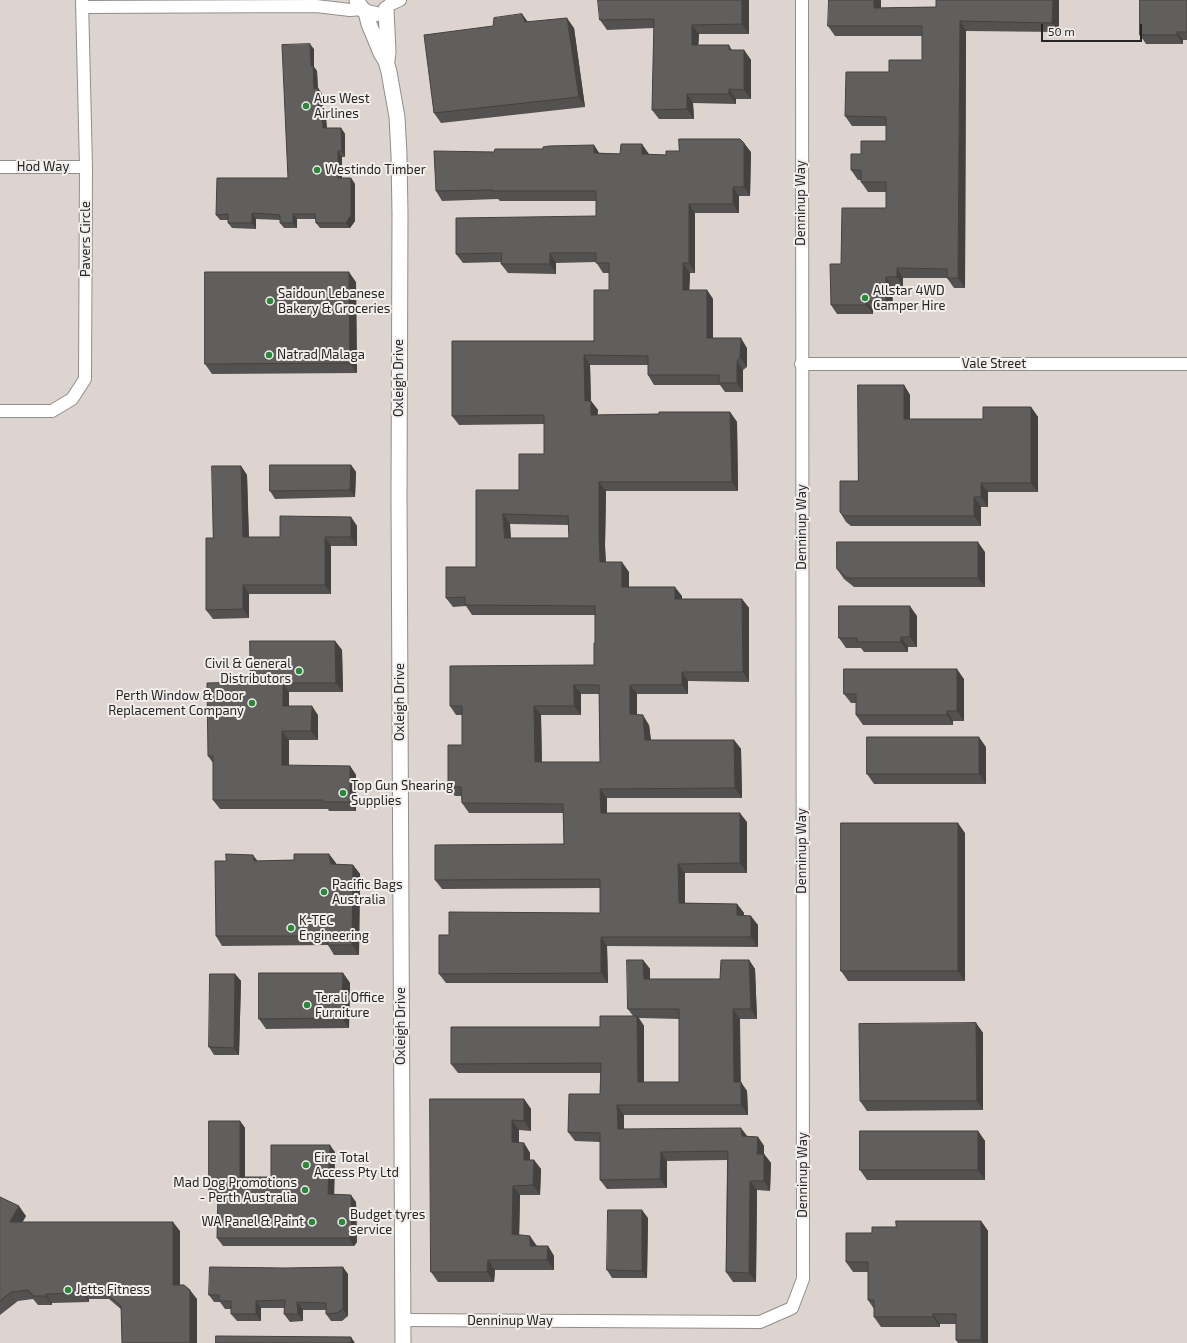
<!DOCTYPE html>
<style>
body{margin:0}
#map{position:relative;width:1187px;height:1343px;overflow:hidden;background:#e3e0df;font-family:"Exo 2",sans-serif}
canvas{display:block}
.scale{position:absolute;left:1041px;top:24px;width:101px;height:18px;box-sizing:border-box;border:2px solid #262524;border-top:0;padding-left:5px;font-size:12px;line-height:14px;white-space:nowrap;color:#262524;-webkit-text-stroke:3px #f1eeec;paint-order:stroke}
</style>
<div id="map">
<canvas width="1187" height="1343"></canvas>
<div class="scale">50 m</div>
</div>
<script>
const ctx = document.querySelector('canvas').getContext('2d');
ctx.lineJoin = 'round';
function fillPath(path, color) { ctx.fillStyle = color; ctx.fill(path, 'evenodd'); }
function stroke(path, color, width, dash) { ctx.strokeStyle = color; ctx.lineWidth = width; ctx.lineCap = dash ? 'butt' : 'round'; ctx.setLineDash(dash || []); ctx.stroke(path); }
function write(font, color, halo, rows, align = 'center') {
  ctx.font = font + ' "Exo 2",sans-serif'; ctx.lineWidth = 4; ctx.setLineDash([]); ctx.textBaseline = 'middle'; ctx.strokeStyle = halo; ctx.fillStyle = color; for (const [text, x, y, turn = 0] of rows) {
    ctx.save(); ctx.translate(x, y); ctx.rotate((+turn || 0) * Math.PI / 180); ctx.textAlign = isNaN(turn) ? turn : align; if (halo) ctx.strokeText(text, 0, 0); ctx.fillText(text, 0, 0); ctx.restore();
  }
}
const built = new Path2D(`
 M 0,0 L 1187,0 L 1187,1343 L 0,1343 Z`);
const minor = new Path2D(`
 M 389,5 L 400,0
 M 82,7 L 316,6 L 350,10 L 362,9
 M 0,167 L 86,167
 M 801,364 L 1187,364
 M 0,411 L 52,411 L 72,399 L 85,379 L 86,167 L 82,0
 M 403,1320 L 760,1322 L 792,1308 L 803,1279 L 802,0`);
const tertiary = new Path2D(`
 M 357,0 C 360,9 366,14 375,14
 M 386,9 L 388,52 L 387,60
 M 366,12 L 369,24 L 381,53 L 386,61 L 389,72 L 397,117 L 399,155 L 400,214 L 399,496 L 403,1343`);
const wall = new Path2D(`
 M 749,0 L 749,34 L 699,34 L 698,45 L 729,45 L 732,50 L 744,50 L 751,60 L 751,99 L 736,99 L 736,104 L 693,103 L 694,119 L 659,119 L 652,110 L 654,28 L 607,30 L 600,20 Z
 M 881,0 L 881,8 L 936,7 L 936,0 L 1059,0 L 1059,32 L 966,31 L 965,288 L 954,288 L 947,278 L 903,278 L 903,287 L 892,287 L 893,310 L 873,310 L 873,314 L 837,314 L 831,305 L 841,264 L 886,208 L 886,192 L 868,192 L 861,182 L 861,180 L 858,180 L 851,170 L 861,154 L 886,141 L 886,126 L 852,126 L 845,116 L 889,72 L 922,60 L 922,36 L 835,36 L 828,26 Z
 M 1187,0 L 1187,40 L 1183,40 L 1183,44 L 1146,44 L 1140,35 Z
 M 522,14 L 528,22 L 574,28 L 585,107 L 441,123 L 434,113 L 493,26 Z
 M 314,49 L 314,67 L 317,71 L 318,88 L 322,94 L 323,112 L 326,117 L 327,128 L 341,128 L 345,134 L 345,157 L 342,157 L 342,178 L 351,178 L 355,184 L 355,221 L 350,228 L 320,228 L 316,223 L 316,219 L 297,219 L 297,228 L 284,228 L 280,223 L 280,220 L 256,219 L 256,229 L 232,228 L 228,223 L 228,220 L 220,220 L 216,215 L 288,178 Z
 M 751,152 L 750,196 L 739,196 L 739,213 L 695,213 L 695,273 L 690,273 L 689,290 L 707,290 L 713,299 L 713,338 L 747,348 L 747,367 L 743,370 L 743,392 L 725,392 L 720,385 L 654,385 L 648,375 L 648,365 L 590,365 L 591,401 L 598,410 L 597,415 L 659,414 L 730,412 L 737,422 L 738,491 L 606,491 L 605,546 L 606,562 L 629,572 L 629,587 L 682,596 L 682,599 L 742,599 L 749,608 L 749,682 L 688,681 L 688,694 L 637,694 L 637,715 L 649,725 L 651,740 L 734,740 L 741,749 L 742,798 L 607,798 L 607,813 L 747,822 L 747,873 L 685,873 L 685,903 L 737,904 L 744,913 L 744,916 L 758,925 L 758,947 L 607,946 L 608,983 L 446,983 L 439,974 L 449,935 L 600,913 L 600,888 L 442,889 L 435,880 L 564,844 L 563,813 L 469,813 L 462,803 L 462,796 L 455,796 L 448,787 L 462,745 L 462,715 L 456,715 L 450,706 L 594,665 L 595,643 L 595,615 L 472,615 L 466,606 L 453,607 L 446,598 L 476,567 L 476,490 L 519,490 L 544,454 L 544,424 L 459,425 L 452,416 L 594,341 L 609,290 L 609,273 L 603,273 L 596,262 L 556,263 L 556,274 L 508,273 L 501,264 L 501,262 L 463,263 L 456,254 L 596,216 L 596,201 L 500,201 L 498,199 L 442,201 L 436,191 L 599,153 L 666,155 ZM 510,524 L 568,525 L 569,538 L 511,538 ZM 581,694 L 599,694 L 600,762 L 542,762 L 541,715 L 581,715 Z
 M 356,282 L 357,373 L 212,374 L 205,364 Z
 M 904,385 L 910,395 L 910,419 L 983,419 L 1031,407 L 1038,417 L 1038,492 L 988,492 L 988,507 L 981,507 L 981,526 L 851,526 L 846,522 L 840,512 L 858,481 Z
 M 351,465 L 356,472 L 355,497 L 275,499 L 270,491 Z
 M 241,466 L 247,475 L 249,537 L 280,537 L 351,517 L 357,526 L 357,546 L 331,546 L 331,594 L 249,594 L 249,618 L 213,619 L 206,610 L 213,538 Z
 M 985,552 L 985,587 L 854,587 L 844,579 L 837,569 Z
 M 917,616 L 917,647 L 908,647 L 908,652 L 864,652 L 861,648 L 846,648 L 839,638 Z
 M 335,641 L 342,650 L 343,692 L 289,692 L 289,706 L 318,715 L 318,740 L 289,740 L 289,766 L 350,766 L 356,775 L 356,811 L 329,811 L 328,809 L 220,809 L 213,800 L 213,763 L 208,756 L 250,682 Z
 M 964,679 L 964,721 L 953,721 L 953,725 L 863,725 L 856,715 L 856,703 L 851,703 L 844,694 Z
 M 986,747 L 986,784 L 874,784 L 867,774 Z
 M 965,833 L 965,981 L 848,981 L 841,971 Z
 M 329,854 L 336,864 L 353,865 L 360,874 L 359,955 L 334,955 L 328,945 L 222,946 L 216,936 L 226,861 L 258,861 L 294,860 Z
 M 643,960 L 650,969 L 650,979 L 720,979 L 749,960 L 755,969 L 757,1019 L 740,1019 L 740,1082 L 747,1091 L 748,1115 L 624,1115 L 624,1129 L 758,1137 L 764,1146 L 764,1154 L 771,1163 L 770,1191 L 757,1190 L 756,1282 L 733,1282 L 726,1272 L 727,1160 L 667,1161 L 667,1188 L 607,1189 L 600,1180 L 600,1142 L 575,1141 L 568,1132 L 600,1094 L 601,1073 L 458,1073 L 451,1064 L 600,1027 L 633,1016 L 628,1009 ZM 639,1018 L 679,1019 L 679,1082 L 644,1082 L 644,1026 Z
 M 343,973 L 350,983 L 349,1028 L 266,1029 L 259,1019 Z
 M 235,974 L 241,981 L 239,1055 L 214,1055 L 209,1047 Z
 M 976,1023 L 983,1033 L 983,1110 L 867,1111 L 860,1101 Z
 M 430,1099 L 524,1099 L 531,1109 L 531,1131 L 519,1130 L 519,1143 L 524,1143 L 530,1153 L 530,1160 L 534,1160 L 541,1169 L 540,1195 L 520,1195 L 519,1235 L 537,1246 L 548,1246 L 554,1256 L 554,1270 L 495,1270 L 494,1282 L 438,1282 L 431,1272 Z
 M 240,1121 L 245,1128 L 245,1177 L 271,1177 L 335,1152 L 334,1194 L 356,1202 L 357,1242 L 354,1246 L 223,1246 L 217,1238 L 218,1201 L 215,1201 L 209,1193 Z
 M 978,1131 L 985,1141 L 985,1180 L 867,1180 L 860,1170 Z
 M 0,1197 L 26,1216 L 22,1222 L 180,1231 L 180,1285 L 197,1299 L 122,1310 L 109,1299 L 89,1299 L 89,1302 L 52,1303 L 52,1305 L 38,1305 L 33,1299 L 18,1301 L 0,1315 Z
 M 648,1218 L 647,1278 L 612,1278 L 607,1270 Z
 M 981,1221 L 988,1231 L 988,1343 L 958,1343 L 956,1340 L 956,1324 L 940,1324 L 940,1327 L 881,1327 L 874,1317 L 874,1309 L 868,1300 L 868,1272 L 853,1272 L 846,1262 L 872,1233 L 896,1227 Z
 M 348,1274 L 348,1316 L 342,1321 L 331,1321 L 326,1314 L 326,1310 L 303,1310 L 303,1321 L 290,1322 L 284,1314 L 284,1308 L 261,1308 L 261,1321 L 237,1321 L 231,1314 L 231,1309 L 225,1309 L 220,1302 L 214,1302 L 209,1295 Z`);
const shadedWall = new Path2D(`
 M 742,0 L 749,0 L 749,34 L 742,24 Z
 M 874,0 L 881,0 L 881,17 L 874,8 Z
 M 1053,0 L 1059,0 L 1059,32 L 1052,23 Z
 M 522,14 L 529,24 L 525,22 Z
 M 567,18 L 574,28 L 585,107 L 579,97 Z
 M 960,21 L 966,31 L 965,288 L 958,278 Z
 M 692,25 L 699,34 L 698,55 L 692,45 Z
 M 1177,32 L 1183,40 L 1183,44 L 1177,35 Z
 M 310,44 L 314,49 L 314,67 L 317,71 L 318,94 L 314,89 L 311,66 Z
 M 744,50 L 751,60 L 751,99 L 744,90 Z
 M 318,88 L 322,94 L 323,112 L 326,117 L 327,134 L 323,128 L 319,112 Z
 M 729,89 L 736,99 L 736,104 L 729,94 Z
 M 687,94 L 693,103 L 694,119 L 687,109 Z
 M 341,128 L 345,134 L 345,157 L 342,151 Z
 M 744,143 L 751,152 L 750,196 L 744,187 Z
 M 642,144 L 649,154 L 642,154 Z
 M 594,145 L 600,154 L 594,153 Z
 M 338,151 L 342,157 L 342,184 L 338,178 Z
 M 351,178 L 355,184 L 355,221 L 350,228 L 346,223 Z
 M 733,187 L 739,196 L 739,213 L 733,204 Z
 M 689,204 L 695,213 L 695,273 L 689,263 Z
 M 252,213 L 256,219 L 256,229 L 252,223 Z
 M 293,214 L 297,219 L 297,228 L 293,223 Z
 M 550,253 L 556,263 L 556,274 L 550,264 Z
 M 683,263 L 690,273 L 689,299 L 683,290 Z
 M 897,268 L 903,278 L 903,287 L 897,277 Z
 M 349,272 L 356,282 L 357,373 L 350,363 Z
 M 886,277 L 892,287 L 893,310 L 886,301 Z
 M 707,290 L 713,299 L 713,348 L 707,338 Z
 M 866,301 L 873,310 L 873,314 L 866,305 Z
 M 741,338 L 747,348 L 747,367 L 740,357 Z
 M 584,355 L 590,365 L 591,403 L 591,401 L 598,410 L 597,424 L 591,415 L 585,401 Z
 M 737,361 L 743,370 L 743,392 L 737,383 Z
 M 904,385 L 910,395 L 910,429 L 904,419 Z
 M 1031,407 L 1038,417 L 1038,492 L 1031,483 Z
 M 730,412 L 737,422 L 738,491 L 732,482 Z
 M 351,465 L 356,472 L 355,497 L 350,490 Z
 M 241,466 L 247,475 L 249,546 L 243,537 Z
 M 599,482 L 606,491 L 605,546 L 606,572 L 600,562 L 599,537 Z
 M 981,483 L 988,492 L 988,507 L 981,497 Z
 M 974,497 L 981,507 L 981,526 L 974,516 Z
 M 503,514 L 510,524 L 511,548 L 505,538 Z
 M 351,517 L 357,526 L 357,546 L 351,537 Z
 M 325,537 L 331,546 L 331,594 L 325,585 Z
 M 978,542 L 985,552 L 985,587 L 978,578 Z
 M 622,562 L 629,572 L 629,596 L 622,587 Z
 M 243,585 L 249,594 L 249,618 L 243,609 Z
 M 675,587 L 682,596 L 682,608 L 675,599 Z
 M 742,599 L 749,608 L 749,682 L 743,672 Z
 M 910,606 L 917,616 L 917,647 L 910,637 Z
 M 901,637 L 908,647 L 908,652 L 901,642 Z
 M 335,641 L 342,650 L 343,692 L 336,683 Z
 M 957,669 L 964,679 L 964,721 L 957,711 Z
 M 682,672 L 688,681 L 688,694 L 682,685 Z
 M 283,683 L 289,692 L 289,715 L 283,706 Z
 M 574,685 L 581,694 L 581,715 L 574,706 Z
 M 630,685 L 637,694 L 637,723 L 630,714 Z
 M 312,706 L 318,715 L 318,740 L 311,731 Z
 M 534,706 L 541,715 L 542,772 L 535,762 Z
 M 947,711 L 953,721 L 953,725 L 947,715 Z
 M 643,715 L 649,725 L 652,749 L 645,740 Z
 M 282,731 L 289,740 L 289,775 L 282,765 Z
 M 979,737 L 986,747 L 986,784 L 979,774 Z
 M 734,740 L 741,749 L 742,798 L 735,788 Z
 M 350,766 L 356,775 L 356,811 L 350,802 Z
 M 600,789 L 607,798 L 607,822 L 601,813 Z
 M 740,813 L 747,822 L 747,873 L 740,863 Z
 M 958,823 L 965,833 L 965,981 L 958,971 Z
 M 329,854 L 336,863 L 337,874 L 331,864 Z
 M 253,855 L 260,864 L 254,861 Z
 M 678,864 L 685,873 L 685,912 L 679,903 Z
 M 353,865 L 360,874 L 359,955 L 352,945 Z
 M 737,904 L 744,913 L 744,925 L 737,915 Z
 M 751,916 L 758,925 L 758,947 L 751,937 Z
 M 601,937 L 607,946 L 608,983 L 601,973 Z
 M 643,960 L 650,969 L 650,989 L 644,979 Z
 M 749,960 L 755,969 L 757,1019 L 751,1009 Z
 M 343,973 L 350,983 L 349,1028 L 342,1018 Z
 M 235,974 L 241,981 L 239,1055 L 234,1048 Z
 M 733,1009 L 740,1019 L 741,1091 L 734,1082 Z
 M 637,1016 L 644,1026 L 644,1092 L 638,1082 Z
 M 976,1023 L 983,1033 L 983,1110 L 977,1101 Z
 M 741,1082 L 747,1091 L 748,1115 L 741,1105 Z
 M 524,1099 L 531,1109 L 531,1131 L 524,1121 Z
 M 617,1105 L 624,1115 L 624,1138 L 618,1129 Z
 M 512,1120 L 519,1130 L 519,1152 L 512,1142 Z
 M 240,1121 L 245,1128 L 245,1184 L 240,1177 Z
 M 741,1128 L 748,1137 L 742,1136 Z
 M 978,1131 L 985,1141 L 985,1180 L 978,1170 Z
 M 758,1137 L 764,1146 L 764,1154 L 771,1163 L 770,1191 L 764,1181 L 757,1154 Z
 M 524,1143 L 530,1153 L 530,1169 L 524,1160 Z
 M 330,1145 L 335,1152 L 334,1202 L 328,1194 Z
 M 661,1152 L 667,1161 L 667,1188 L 660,1179 Z
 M 534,1160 L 541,1169 L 540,1195 L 533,1185 Z
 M 750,1181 L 757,1190 L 756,1282 L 749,1273 Z
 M 513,1186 L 520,1195 L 519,1244 L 512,1234 Z
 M 351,1195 L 356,1202 L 357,1242 L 354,1246 L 349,1238 Z
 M 19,1206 L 26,1216 L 17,1232 L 10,1222 Z
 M 642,1210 L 648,1218 L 647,1278 L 642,1271 Z
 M 981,1221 L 988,1231 L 988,1343 L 983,1343 L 981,1340 Z
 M 173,1222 L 180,1231 L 180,1294 L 173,1285 Z
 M 530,1236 L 537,1246 L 530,1246 Z
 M 548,1246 L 554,1256 L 554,1270 L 547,1260 Z
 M 488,1260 L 495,1270 L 494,1282 L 487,1272 Z
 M 343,1267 L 348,1274 L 348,1316 L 343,1309 Z
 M 82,1290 L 89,1299 L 89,1302 L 82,1293 Z
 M 190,1290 L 197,1299 L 197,1343 L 190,1343 Z
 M 46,1294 L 52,1303 L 52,1305 L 46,1296 Z
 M 256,1301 L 261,1308 L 261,1321 L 256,1314 Z
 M 297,1302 L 303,1310 L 303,1321 L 298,1314 Z
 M 933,1314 L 940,1324 L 940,1327 L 933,1317 Z
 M 351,1337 L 355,1343 L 351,1343 Z`);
const building = new Path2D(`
 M 598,0 L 742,0 L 742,24 L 692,25 L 692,45 L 729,45 L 729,50 L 744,50 L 744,90 L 729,89 L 729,94 L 687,94 L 687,109 L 652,110 L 654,19 L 600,20 Z
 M 829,0 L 874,0 L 874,8 L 936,7 L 936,0 L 1053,0 L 1052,23 L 960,21 L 958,278 L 947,278 L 947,269 L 897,268 L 897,277 L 886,277 L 886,301 L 866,301 L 866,305 L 831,305 L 830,264 L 841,264 L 842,208 L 886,208 L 886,182 L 861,182 L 861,170 L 851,170 L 851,154 L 861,154 L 861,141 L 886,141 L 886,117 L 845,116 L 846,72 L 889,72 L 889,60 L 922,60 L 922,26 L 828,26 Z
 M 1140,0 L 1187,0 L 1187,32 L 1177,32 L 1177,35 L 1140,35 Z
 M 522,14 L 525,22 L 567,18 L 579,97 L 434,113 L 424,35 L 493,26 L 494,18 Z
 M 310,44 L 311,66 L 313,65 L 314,89 L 318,88 L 319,112 L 322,112 L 323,128 L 341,128 L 342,151 L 338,151 L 338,178 L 351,178 L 351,215 L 346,223 L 316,223 L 315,214 L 293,214 L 293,223 L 280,223 L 280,215 L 252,213 L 252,223 L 228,223 L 228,214 L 216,215 L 217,178 L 288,178 L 282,45 Z
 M 679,139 L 740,139 L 744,143 L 744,187 L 733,187 L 733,204 L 689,204 L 689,263 L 683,263 L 683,290 L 707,290 L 707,338 L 741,338 L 740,357 L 737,361 L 737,383 L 719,383 L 719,375 L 648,375 L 648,356 L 584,355 L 585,401 L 591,401 L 591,415 L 659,414 L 659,412 L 730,412 L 732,482 L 599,482 L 599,537 L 600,562 L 622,562 L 622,587 L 675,587 L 675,599 L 742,599 L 743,672 L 682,672 L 682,685 L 630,685 L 630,714 L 643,715 L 645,740 L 734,740 L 735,788 L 600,789 L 601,813 L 740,813 L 740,863 L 678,864 L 679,903 L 737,904 L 737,915 L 751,916 L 751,937 L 601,937 L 601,973 L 439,974 L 439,935 L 449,935 L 449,912 L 600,913 L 600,879 L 435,880 L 435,845 L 564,844 L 563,804 L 462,803 L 461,787 L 448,787 L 448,745 L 462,745 L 462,706 L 450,706 L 450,666 L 594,665 L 594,643 L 595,643 L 595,606 L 465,605 L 465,597 L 446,598 L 446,567 L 476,567 L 476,490 L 519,490 L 519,454 L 544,454 L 544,415 L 452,416 L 452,341 L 594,341 L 594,290 L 609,290 L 609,263 L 596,263 L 596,253 L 550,253 L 550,264 L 501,264 L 502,253 L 456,254 L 456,218 L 596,216 L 596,191 L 493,191 L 493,190 L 436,191 L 434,151 L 494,152 L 495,149 L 543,149 L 543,147 L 549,146 L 594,145 L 594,153 L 620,154 L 621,144 L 642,144 L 642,154 L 666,155 L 666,151 L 679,151 ZM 503,514 L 568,516 L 569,538 L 505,538 ZM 574,685 L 599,685 L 600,762 L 535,762 L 534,706 L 574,706 Z
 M 205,272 L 349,272 L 350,363 L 205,364 Z
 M 858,385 L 904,385 L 904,419 L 983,419 L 983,407 L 1031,407 L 1031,483 L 981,483 L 981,497 L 974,497 L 974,516 L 844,516 L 840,512 L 840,481 L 858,481 Z
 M 270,465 L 351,465 L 350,490 L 270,491 Z
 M 212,466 L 241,466 L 243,537 L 280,537 L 280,516 L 351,517 L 351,537 L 325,537 L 325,585 L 243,585 L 243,609 L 206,610 L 206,538 L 213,538 Z
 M 837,542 L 978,542 L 978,578 L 847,578 L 837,569 Z
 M 839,606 L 910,606 L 910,637 L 901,637 L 901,642 L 857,642 L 857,638 L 839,638 Z
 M 250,641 L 335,641 L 336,683 L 283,683 L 283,706 L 312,706 L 311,731 L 282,731 L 282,765 L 350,766 L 350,802 L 323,802 L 323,800 L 213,800 L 213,756 L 208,756 L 207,683 L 250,682 Z
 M 844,669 L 957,669 L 957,711 L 947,711 L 947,715 L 856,715 L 856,694 L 844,694 Z
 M 867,737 L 979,737 L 979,774 L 867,774 Z
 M 841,823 L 958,823 L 958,971 L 841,971 Z
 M 226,854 L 253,855 L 254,861 L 294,860 L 294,854 L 329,854 L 331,864 L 353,865 L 352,945 L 328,945 L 327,936 L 216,936 L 215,861 L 226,861 Z
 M 627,960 L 643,960 L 644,979 L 720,979 L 721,960 L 749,960 L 751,1009 L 733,1009 L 734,1082 L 741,1082 L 741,1105 L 617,1105 L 618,1129 L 741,1128 L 742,1136 L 758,1137 L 757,1154 L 764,1154 L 764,1181 L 750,1181 L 749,1273 L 726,1272 L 728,1151 L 661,1152 L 660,1179 L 600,1180 L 600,1133 L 568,1132 L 569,1094 L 600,1094 L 601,1063 L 451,1064 L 451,1027 L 600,1027 L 600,1016 L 637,1016 L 638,1082 L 679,1082 L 679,1009 L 628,1009 Z
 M 259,973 L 343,973 L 342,1018 L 259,1019 Z
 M 210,974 L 235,974 L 234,1048 L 209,1047 Z
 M 976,1023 L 977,1101 L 860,1101 L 859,1024 Z
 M 430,1099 L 524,1099 L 524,1121 L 512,1120 L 512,1142 L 524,1143 L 524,1160 L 534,1160 L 533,1185 L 513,1186 L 512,1234 L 530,1236 L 530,1246 L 548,1246 L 547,1260 L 488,1260 L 487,1272 L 431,1272 Z
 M 209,1121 L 240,1121 L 240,1177 L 271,1177 L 271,1145 L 330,1145 L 328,1194 L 351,1195 L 352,1234 L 349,1238 L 217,1238 L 218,1193 L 209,1193 Z
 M 860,1131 L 978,1131 L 978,1170 L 860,1170 Z
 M 0,1197 L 19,1206 L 10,1222 L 173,1222 L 173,1285 L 184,1285 L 190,1290 L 190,1343 L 122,1343 L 121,1306 L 103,1290 L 82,1290 L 82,1293 L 46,1294 L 46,1296 L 32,1296 L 32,1293 L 29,1293 L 29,1290 L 11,1292 L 0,1301 Z
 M 608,1210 L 642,1210 L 642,1271 L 607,1270 Z
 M 896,1221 L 981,1221 L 981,1340 L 956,1340 L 956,1314 L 933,1314 L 933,1317 L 874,1317 L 874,1300 L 868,1300 L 868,1262 L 846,1262 L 846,1233 L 872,1233 L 872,1227 L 896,1227 Z
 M 210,1267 L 285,1268 L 343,1267 L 343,1309 L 337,1313 L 326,1314 L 326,1303 L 297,1302 L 298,1314 L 284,1314 L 285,1300 L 256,1301 L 256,1314 L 231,1314 L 231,1301 L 219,1301 L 219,1295 L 209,1295 Z
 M 216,1336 L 351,1337 L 351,1343 L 216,1343 Z`);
const markers = [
 [306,106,4,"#2b883a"],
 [317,170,4,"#2b883a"],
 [865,298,4,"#2b883a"],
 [270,301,4,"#2b883a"],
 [269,355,4,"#2b883a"],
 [299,671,4,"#2b883a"],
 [252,703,4,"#2b883a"],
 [343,793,4,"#2b883a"],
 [324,892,4,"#2b883a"],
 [291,928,4,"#2b883a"],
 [307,1005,4,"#2b883a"],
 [306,1165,4,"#2b883a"],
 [305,1190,4,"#2b883a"],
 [312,1222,4,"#2b883a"],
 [342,1222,4,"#2b883a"],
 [68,1290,4,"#2b883a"]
];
const poiNames = [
 ["Aus West",314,99],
 ["Airlines",314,114],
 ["Westindo Timber",325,170],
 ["Allstar 4WD",873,291],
 ["Camper Hire",873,306],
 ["Saidoun Lebanese",278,294],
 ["Bakery & Groceries",278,309],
 ["Natrad Malaga",277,355],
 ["Civil & General",291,664,"right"],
 ["Distributors",291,679,"right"],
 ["Perth Window & Door",244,696,"right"],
 ["Replacement Company",244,711,"right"],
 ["Top Gun Shearing",351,786],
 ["Supplies",351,801],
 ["Pacific Bags",332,885],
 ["Australia",332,900],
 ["K-TEC",299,921],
 ["Engineering",299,936],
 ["Terali Office",315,998],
 ["Furniture",315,1013],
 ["Eire Total",314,1158],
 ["Access Pty Ltd",314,1173],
 ["Mad Dog Promotions",297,1183,"right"],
 ["- Perth Australia",297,1198,"right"],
 ["Budget tyres",350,1215],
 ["service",350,1230],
 ["WA Panel & Paint",304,1222,"right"],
 ["Jetts Fitness",76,1290]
];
const streetNames = [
 ["Hod Way",43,167],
 ["Denninup Way",801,203,-90],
 ["Pavers Circle",86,239,-90],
 ["Vale Street",994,364],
 ["Oxleigh Drive",399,378,-90],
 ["Denninup Way",802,527,-90],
 ["Oxleigh Drive",400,702,-90],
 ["Denninup Way",802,851,-90],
 ["Oxleigh Drive",401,1026,-90],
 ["Denninup Way",803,1175,-90],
 ["Denninup Way",510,1321]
];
fillPath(built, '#ded4cf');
stroke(minor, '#918e8c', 14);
stroke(tertiary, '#918e8c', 17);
stroke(minor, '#fff', 12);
stroke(tertiary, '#fff', 15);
fillPath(wall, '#535250');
fillPath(shadedWall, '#444241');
fillPath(building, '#615f5d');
stroke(building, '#444241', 1);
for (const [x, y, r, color] of markers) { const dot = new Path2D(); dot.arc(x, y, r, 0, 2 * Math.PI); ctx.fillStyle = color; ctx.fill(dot); stroke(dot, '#f1eeec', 1.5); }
write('13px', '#262524', '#f1eeec', poiNames, 'left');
write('13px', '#262524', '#f1eeec', streetNames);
</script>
